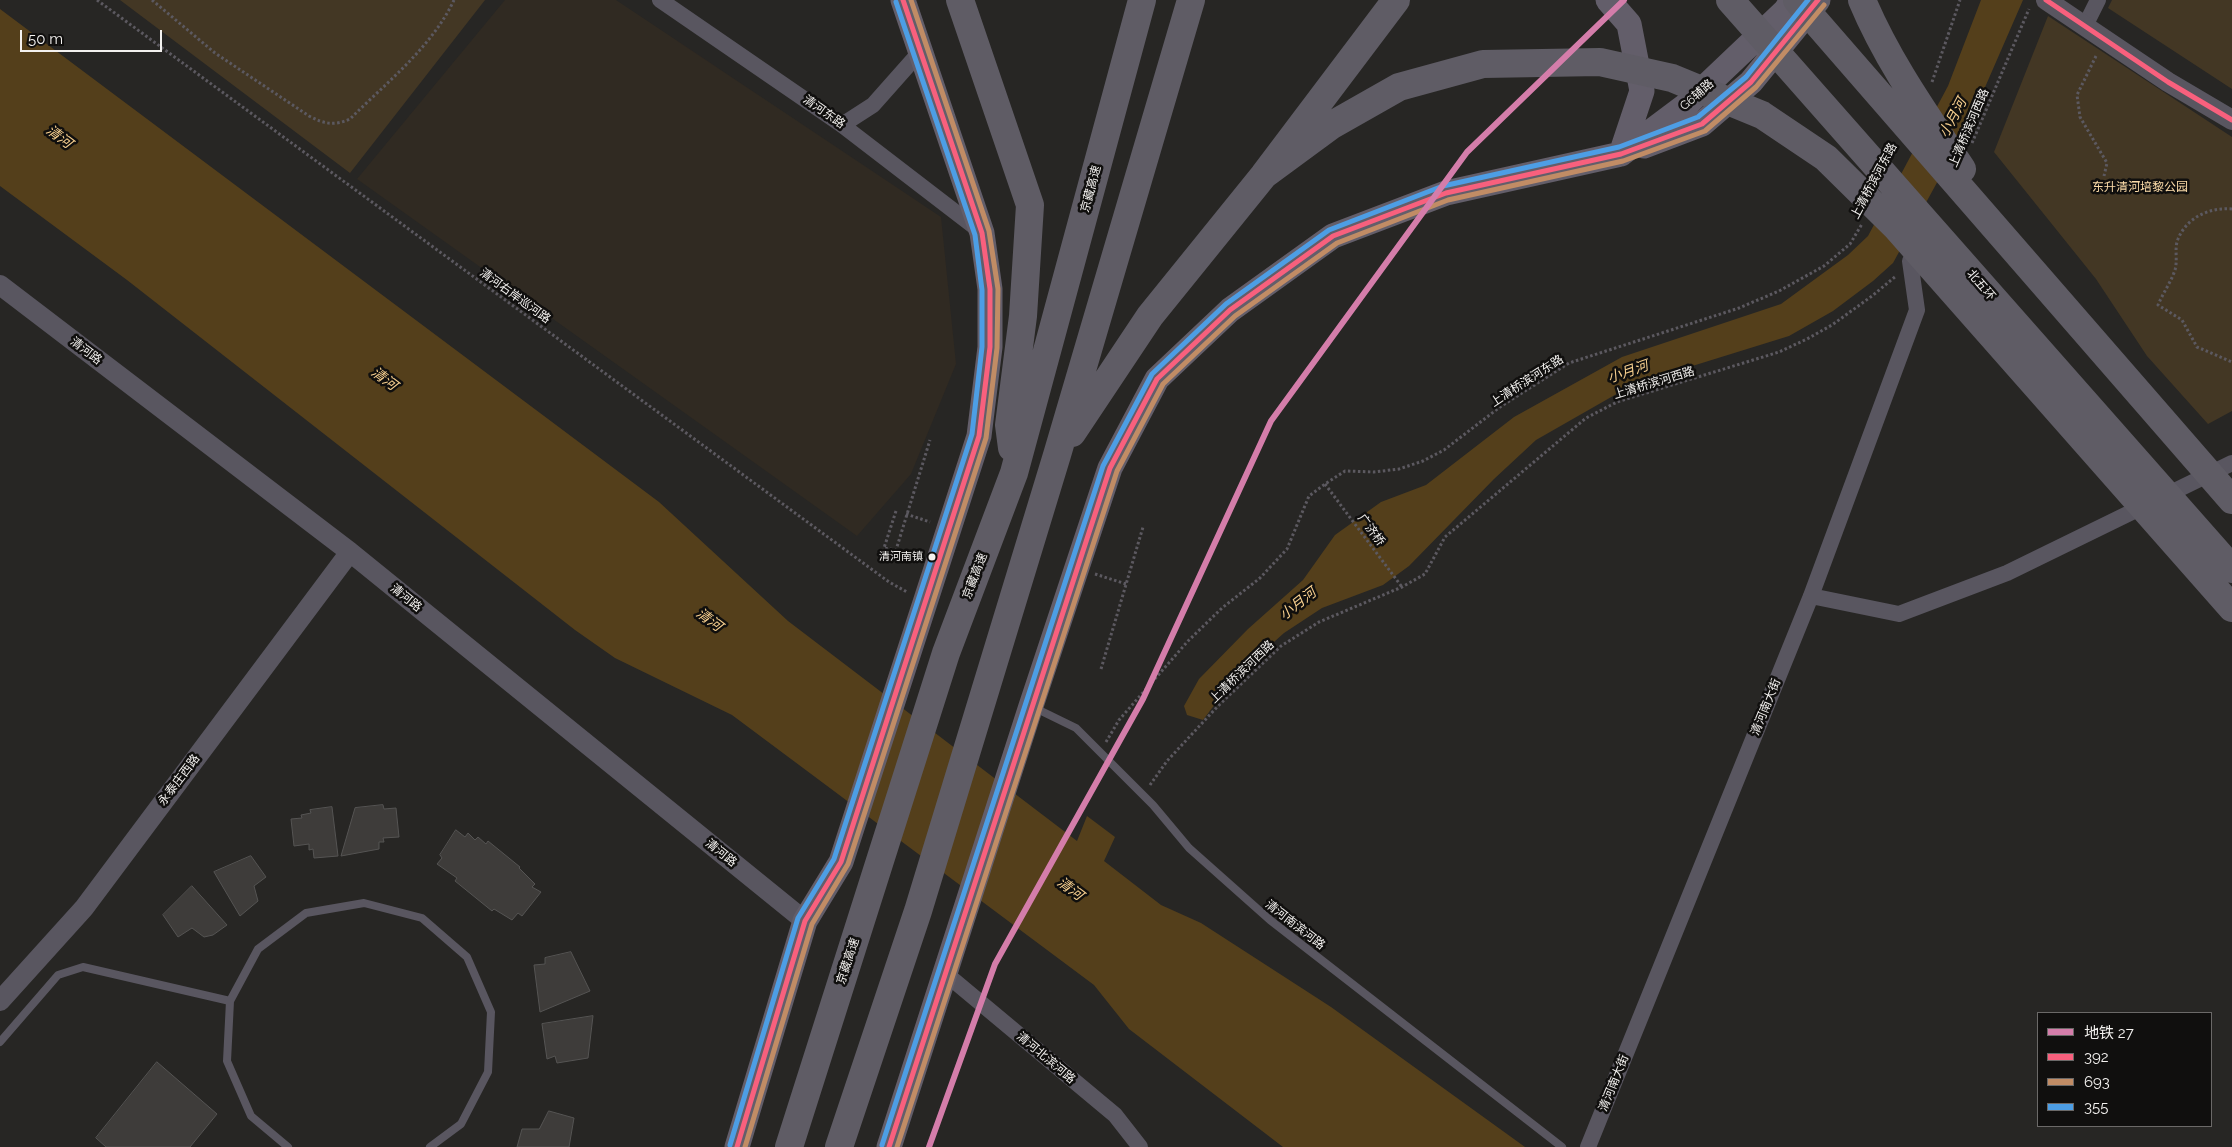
<!DOCTYPE html>
<meta charset="utf-8">
<style>
body{margin:0}
#map{position:relative;width:2232px;height:1147px;overflow:hidden;background:#272624;font-family:Raleway,"Noto Sans SC",sans-serif}
canvas{display:block}
.legend{position:absolute;left:2037px;top:1012px;width:175px;height:115px;box-sizing:border-box;background:#100f0e;border:1px solid #6b6968;margin:0;padding:6px 9px;list-style:none;font-size:15px;color:#f3f1ef}
.legend li{display:flex;align-items:center;gap:10px;height:25px}
.legend b{width:25px;border:1px solid #6b6968}
.scale{position:absolute;left:20px;top:30px;width:142px;height:22px;box-sizing:border-box;border:2px solid #f3f1ef;border-top:0;padding-left:6px;font-size:15px;line-height:18px;white-space:nowrap;color:#f3f1ef;-webkit-text-stroke:4px #100f0e;paint-order:stroke}
</style>
<div id="map">
<canvas width="2232" height="1147"></canvas>
<ul class="legend">
<li><b style="height:6px;background:#d47daa"></b>地铁 27</li>
<li><b style="height:6px;background:#f8607d"></b>392</li>
<li><b style="height:6px;background:#c18c65"></b>693</li>
<li><b style="height:6px;background:#4d9ee5"></b>355</li>
</ul>
<div class="scale">50 m</div>
</div>
<script>
const ctx = document.querySelector('canvas').getContext('2d');
ctx.lineJoin = 'round';
function fillPath(path, color) { ctx.fillStyle = color; ctx.fill(path, 'evenodd'); }
function stroke(path, color, width, dash) { ctx.strokeStyle = color; ctx.lineWidth = width; ctx.lineCap = dash ? 'butt' : 'round'; ctx.setLineDash(dash || []); ctx.stroke(path); }
function write(font, color, halo, rows, align = 'center') {
  ctx.font = font + ' Raleway,"Noto Sans SC",sans-serif'; ctx.lineWidth = 5; ctx.setLineDash([]); ctx.textBaseline = 'middle'; ctx.strokeStyle = halo; ctx.fillStyle = color; for (const [text, x, y, turn = 0] of rows) {
    ctx.save(); ctx.translate(x, y); ctx.rotate((+turn || 0) * Math.PI / 180); ctx.textAlign = isNaN(turn) ? turn : align; if (halo) ctx.strokeText(text, 0, 0); ctx.fillText(text, 0, 0); ctx.restore();
  }
}
const built = new Path2D(`
 M 505,0 L 616,0 L 941,217 L 956,364 L 911,474 L 857,536 L 357,179 Z`);
const green = new Path2D(`
 M 120,0 L 485,0 L 350,173 Z
 M 2112,0 L 2232,0 L 2232,89 L 2108,8 Z
 M 2048,16 L 2232,137 L 2232,411 L 2208,424 L 2147,356 L 2096,279 L 1994,152 Z`);
const water = new Path2D(`
 M 1981,0 L 2023,0 L 1969,124 L 1893,263 L 1873,281 L 1833,311 L 1789,336 L 1673,372 L 1620,392 L 1536,440 L 1494,479 L 1409,566 L 1383,585 L 1322,608 L 1284,633 L 1237,675 L 1203,720 L 1187,715 L 1184,706 L 1199,679 L 1248,629 L 1303,580 L 1335,535 L 1381,502 L 1426,485 L 1514,417 L 1622,357 L 1781,304 L 1848,255 L 1868,236 L 1948,86 Z
 M 0,9 L 659,502 L 788,621 L 1077,841 L 1087,816 L 1115,837 L 1104,861 L 1161,905 L 1201,923 L 1331,1007 L 1525,1147 L 1283,1147 L 1129,1029 L 1094,985 L 732,715 L 615,658 L 575,630 L 127,280 L 0,186 Z`);
const building = new Path2D(`
 M 383,805 L 384,809 L 396,808 L 399,837 L 383,838 L 384,842 L 379,842 L 379,849 L 341,856 L 355,808 Z
 M 332,807 L 338,856 L 314,858 L 313,849 L 309,850 L 309,844 L 294,846 L 291,819 L 302,818 L 301,815 L 311,813 L 310,810 Z
 M 456,830 L 465,837 L 468,833 L 475,840 L 478,837 L 486,844 L 488,841 L 520,867 L 519,868 L 535,884 L 532,887 L 541,892 L 522,916 L 518,913 L 512,920 L 494,909 L 492,911 L 455,881 L 457,878 L 437,864 L 442,858 L 440,855 Z
 M 251,856 L 266,877 L 254,886 L 258,901 L 240,916 L 214,872 Z
 M 192,886 L 227,925 L 213,935 L 204,937 L 192,928 L 178,937 L 163,915 Z
 M 571,952 L 590,991 L 540,1012 L 534,965 L 545,964 L 545,958 Z
 M 593,1016 L 588,1058 L 557,1063 L 555,1056 L 547,1059 L 542,1024 Z
 M 157,1062 L 217,1114 L 190,1147 L 106,1147 L 96,1138 Z
 M 549,1111 L 574,1118 L 569,1147 L 517,1147 L 522,1129 L 539,1129 Z`);
const path = new Path2D(`
 M 97,0 L 889,582 L 907,592
 M 152,0 L 215,53 L 309,116 C 324,124 334,126 350,119 C 386,83 432,47 454,0
 M 2096,56 L 2077,95 L 2080,117 L 2107,163 L 2104,176
 M 1932,82 L 1960,0
 M 1972,143 L 2029,9
 M 2232,209 C 2210,207 2187,217 2178,239 C 2174,248 2178,260 2175,270 C 2171,282 2163,293 2158,305 L 2182,320 L 2197,347 L 2232,362
 M 1325,484 L 1402,587
 M 896,511 L 884,548 L 896,550 L 930,440
 M 906,514 L 930,522
 M 1095,574 L 1126,584
 M 1101,669 L 1143,527
 M 1106,742 L 1119,720 L 1188,641 L 1222,608 L 1260,578 L 1287,549 L 1309,496 L 1325,484 L 1345,471 L 1374,472 L 1399,469 L 1423,461 L 1444,450 L 1500,407 L 1569,363 L 1739,308 L 1779,291 L 1824,266 L 1850,244 L 1862,224
 M 1150,785 L 1167,761 L 1218,706 L 1281,646 L 1319,622 L 1402,587 L 1425,574 L 1445,537 L 1586,418 L 1617,402 L 1779,352 L 1807,339 L 1832,325 L 1872,296 L 1896,276`);
const service = new Path2D(`
 M 1035,708 L 1076,728 L 1153,805 L 1189,848 L 1270,920 L 1562,1147
 M 0,1042 L 58,975 L 83,967 L 230,1001
 M 288,1147 L 251,1116 L 227,1061 L 230,1001 L 258,949 L 306,913 L 364,903 L 422,918 L 467,957 L 491,1012 L 488,1072 L 461,1124 L 430,1147`);
const minor = new Path2D(`
 M 660,0 L 842,125 L 980,231
 M 2085,26 L 2098,0
 M 842,125 L 873,105 L 920,52
 M 1811,596 L 1899,614 L 2007,573 L 2232,463
 M 946,974 L 1115,1115 L 1140,1147
 M 1588,1147 L 1811,596 L 1917,310 L 1910,261`);
const tertiary = new Path2D(`
 M 2046,0 L 2168,82 L 2232,120
 M 0,285 L 350,552 L 805,921
 M 0,1001 L 84,908 L 350,552`);
const primary = new Path2D(`
 M 1608,0 L 1629,24 L 1642,91 L 1621,154
 M 1644,146 L 1702,124 L 1751,82 L 1818,0
 M 737,1147 L 805,921 L 841,862 L 979,436 L 990,347 L 990,289 L 982,233 L 903,0
 M 889,1147 L 1031,706 L 1110,468 L 1157,379 L 1230,310 L 1333,236 L 1446,193 L 1621,154 L 1685,106 L 1786,10 L 1792,0`);
const motorway = new Path2D(`
 M 960,0 L 1030,205 L 1023,316 L 1009,425 L 1012,448
 M 1730,0 L 2232,569
 M 1797,0 L 2232,500
 M 1862,0 C 1887,60 1926,115 1962,169
 M 1264,175 L 1332,125 L 1399,87 L 1483,64 L 1600,62 L 1672,78 L 1762,115 L 1826,158 L 1896,227 L 2232,608
 M 1072,433 L 1150,316 L 1264,175 L 1396,0
 M 789,1147 L 946,653 L 1014,473 L 1142,0
 M 839,1147 L 918,911 L 1057,455 L 1191,0`);
const bus1 = new Path2D(`
 M 2046,0 L 2168,82 L 2232,120
 M 737,1147 L 805,921 L 841,862 L 979,436 L 990,347 L 990,289 L 982,233 L 903,0
 M 889,1147 L 1110,468 L 1157,379 L 1230,310 L 1333,236 L 1446,193 L 1621,154 L 1702,124 L 1751,82 L 1818,0`);
const bus2 = new Path2D(`
 M 745,1147 L 812,924 L 848,864 L 986,438 L 997,348 L 998,289 L 989,231 L 911,0
 M 897,1147 L 1117,471 L 1163,384 L 1235,316 L 1337,243 L 1448,200 L 1623,161 L 1705,131 L 1756,87 L 1824,5`);
const bus3 = new Path2D(`
 M 730,1145 L 798,918 L 834,859 L 972,434 L 982,347 L 982,290 L 975,235 L 896,2
 M 882,1145 L 1103,466 L 1152,374 L 1226,304 L 1329,230 L 1443,186 L 1619,147 L 1698,117 L 1746,77 L 1808,0`);
const metro1 = new Path2D(`
 M 929,1147 L 995,964 L 1143,699 L 1271,421 L 1467,152 L 1624,0`);
const markers = [
 [932,557,4.5,"#f3f1ef"]
];
const busNames = [
 ["清河南镇",923,557]
];
const streetNames = [
 ["G6辅路",1697,95,-41],
 ["清河东路",824,112,35],
 ["上清桥滨河西路",1969,128,-67],
 ["上清桥滨河东路",1874,181,-62],
 ["京藏高速",1091,189,-75],
 ["北五环",1981,285,49],
 ["清河右岸巡河路",515,296,36],
 ["清河路",86,351,37],
 ["上清桥滨河东路",1527,381,-33],
 ["上清桥滨河西路",1654,383,-17],
 ["广济桥",1371,530,53],
 ["京藏高速",975,576,-69],
 ["清河路",406,598,39],
 ["上清桥滨河西路",1242,672,-44],
 ["清河南大街",1766,707,-68],
 ["永泰庄西路",179,780,-53],
 ["清河路",721,853,39],
 ["清河南滨河路",1295,925,38],
 ["京藏高速",848,961,-72],
 ["清河北滨河路",1046,1058,40],
 ["清河南大街",1614,1083,-68]
];
const parkNames = [
 ["东升清河培黎公园",2140,187]
];
const waterNames = [
 ["小月河",1953,118,-62],
 ["清河",59,137,37],
 ["小月河",1628,372,-19],
 ["清河",384,379,37],
 ["小月河",1298,604,-38],
 ["清河",709,620,37],
 ["清河",1070,889,37]
];
fillPath(built, '#302a22');
fillPath(green, '#433724');
fillPath(water, '#543f1b');
fillPath(building, '#3e3c3a');
stroke(building, '#555453', 1);
stroke(path, '#5c5960', 3, [2.5, 2.5]);
stroke(service, '#595660', 8);
stroke(minor, '#595660', 16);
stroke(tertiary, '#595660', 20);
stroke(primary, '#635e6a', 25);
stroke(motorway, '#5f5c65', 28);
stroke(bus1, '#f8607d', 5);
stroke(bus2, '#c18c65', 5);
stroke(bus3, '#4d9ee5', 5);
stroke(metro1, '#d47daa', 6);
for (const [x, y, r, color] of markers) { const dot = new Path2D(); dot.arc(x, y, r, 0, 2 * Math.PI); ctx.fillStyle = color; ctx.fill(dot); stroke(dot, '#100f0e', 2); }
write('11px', '#f3f1ef', '#100f0e', busNames, 'right');
write('12px', '#f3f1ef', '#100f0e', streetNames);
write('12px', '#fcdca9', '#100f0e', parkNames);
write('italic 14px', '#f8d08f', '#100f0e', waterNames);
</script>
